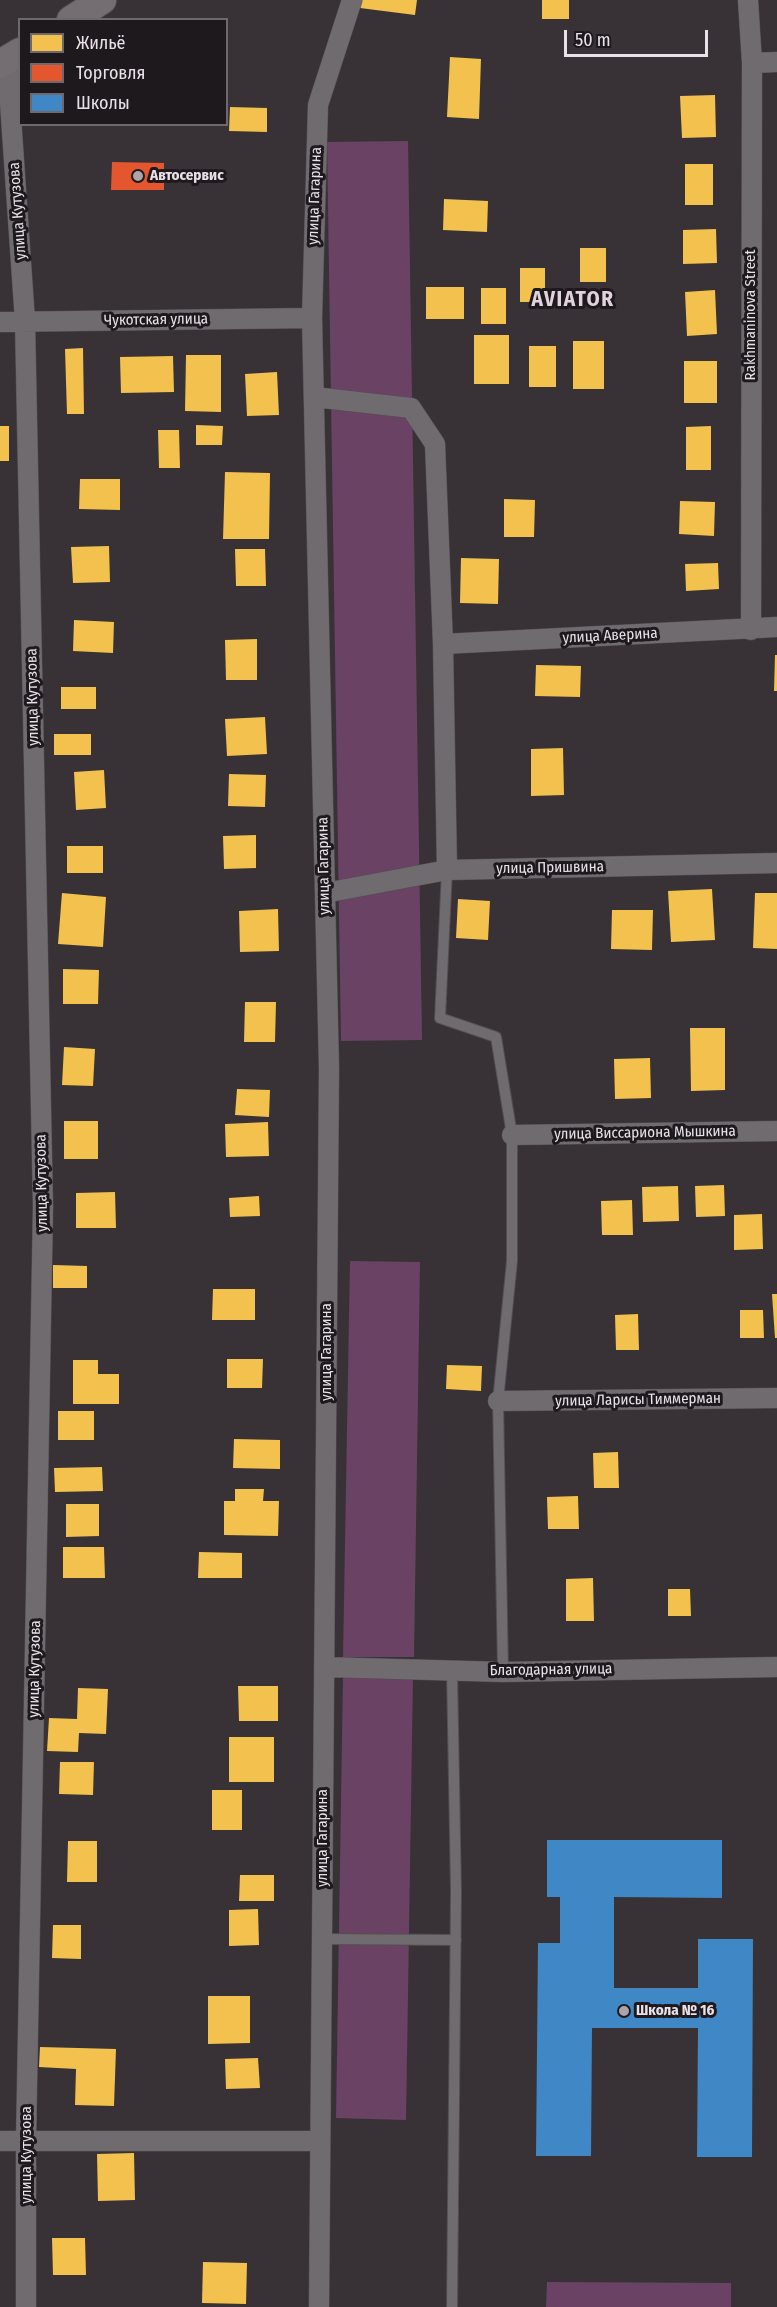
<!DOCTYPE html>
<meta charset="utf-8">
<style>
body{margin:0}
#map{position:relative;width:777px;height:2307px;overflow:hidden;background:#383237;font-family:"Fira Sans Condensed",sans-serif}
canvas{display:block}
.legend{position:absolute;left:18px;top:18px;width:210px;height:108px;box-sizing:border-box;background:#1e191d;border:2px solid #6f696e;margin:0;padding:8px 10px;list-style:none;font-size:18px;color:#e9e1e7}
.legend li{display:flex;align-items:center;gap:12px;height:30px}
.legend b{width:30px;border:2px solid #6f696e}
.scale{position:absolute;left:564px;top:30px;width:144px;height:27px;box-sizing:border-box;border:3px solid #e9e1e7;border-top:0;padding-left:8px;font-size:18px;line-height:21px;white-space:nowrap;color:#e9e1e7;-webkit-text-stroke:4px #1e191d;paint-order:stroke}
</style>
<div id="map">
<canvas width="777" height="2307"></canvas>
<ul class="legend">
<li><b style="height:16px;background:#f2c14e"></b>Жильё</li>
<li><b style="height:16px;background:#e4572e"></b>Торговля</li>
<li><b style="height:16px;background:#3f88c5"></b>Школы</li>
</ul>
<div class="scale">50 m</div>
</div>
<script>
const ctx = document.querySelector('canvas').getContext('2d');
ctx.lineJoin = 'round';
function fillPath(path, color) { ctx.fillStyle = color; ctx.fill(path, 'evenodd'); }
function stroke(path, color, width, dash) { ctx.strokeStyle = color; ctx.lineWidth = width; ctx.lineCap = dash ? 'butt' : 'round'; ctx.setLineDash(dash || []); ctx.stroke(path); }
function write(font, color, halo, rows, align = 'center') {
  ctx.font = font + ' "Fira Sans Condensed",sans-serif'; ctx.lineWidth = 6; ctx.setLineDash([]); ctx.textBaseline = 'middle'; ctx.strokeStyle = halo; ctx.fillStyle = color; for (const [text, x, y, turn = 0] of rows) {
    ctx.save(); ctx.translate(x, y); ctx.rotate((+turn || 0) * Math.PI / 180); ctx.textAlign = isNaN(turn) ? turn : align; if (halo) ctx.strokeText(text, 0, 0); ctx.fillText(text, 0, 0); ctx.restore();
  }
}
const green = new Path2D(`
 M 408,141 L 422,1040 L 341,1041 L 327,142 Z
 M 350,1261 L 420,1262 L 414,1657 L 343,1657 Z
 M 343,1676 L 413,1676 L 406,2120 L 336,2118 Z
 M 547,2282 L 731,2283 L 731,2307 L 546,2307 Z`);
const homes = new Path2D(`
 M 361,0 L 417,0 L 415,15 L 360,8 Z
 M 542,0 L 569,0 L 569,19 L 542,19 Z
 M 450,57 L 481,59 L 479,119 L 447,117 Z
 M 715,95 L 716,137 L 682,138 L 680,96 Z
 M 230,107 L 267,108 L 267,132 L 229,131 Z
 M 685,164 L 713,164 L 713,205 L 685,205 Z
 M 444,199 L 488,201 L 487,232 L 443,230 Z
 M 716,229 L 717,263 L 683,264 L 683,230 Z
 M 580,248 L 606,248 L 606,282 L 580,282 Z
 M 520,268 L 545,268 L 545,302 L 520,302 Z
 M 426,287 L 464,287 L 464,319 L 426,319 Z
 M 481,288 L 506,288 L 506,324 L 481,324 Z
 M 715,290 L 717,334 L 687,336 L 685,292 Z
 M 474,335 L 509,335 L 509,384 L 474,384 Z
 M 573,341 L 604,341 L 604,389 L 573,389 Z
 M 529,346 L 556,346 L 556,387 L 529,387 Z
 M 83,348 L 84,414 L 67,414 L 65,349 Z
 M 186,355 L 221,355 L 221,412 L 185,411 Z
 M 173,356 L 174,392 L 121,393 L 120,357 Z
 M 684,361 L 717,361 L 717,403 L 684,403 Z
 M 277,372 L 279,415 L 247,416 L 245,374 Z
 M 196,425 L 223,426 L 222,445 L 196,445 Z
 M 0,426 L 9,426 L 9,461 L 0,461 Z
 M 711,426 L 711,470 L 686,470 L 686,427 Z
 M 158,430 L 179,430 L 180,468 L 159,468 Z
 M 225,472 L 270,473 L 269,539 L 223,539 Z
 M 80,479 L 120,479 L 120,510 L 79,509 Z
 M 504,499 L 535,500 L 534,537 L 504,537 Z
 M 680,501 L 715,502 L 714,536 L 679,534 Z
 M 109,546 L 110,582 L 73,583 L 71,547 Z
 M 235,549 L 265,549 L 266,586 L 236,586 Z
 M 461,558 L 499,559 L 498,604 L 460,603 Z
 M 718,563 L 719,589 L 686,591 L 685,564 Z
 M 74,620 L 114,622 L 113,653 L 73,651 Z
 M 257,639 L 257,680 L 226,680 L 225,640 Z
 M 775,655 L 777,655 L 777,691 L 774,691 Z
 M 536,665 L 581,666 L 580,697 L 535,696 Z
 M 61,687 L 96,687 L 96,709 L 61,709 Z
 M 265,717 L 267,754 L 227,756 L 225,719 Z
 M 54,734 L 91,734 L 91,755 L 54,755 Z
 M 563,748 L 564,795 L 531,796 L 531,749 Z
 M 104,770 L 106,808 L 76,810 L 74,772 Z
 M 229,774 L 266,775 L 265,807 L 228,806 Z
 M 256,835 L 256,868 L 224,869 L 223,836 Z
 M 67,846 L 103,846 L 103,873 L 67,873 Z
 M 712,889 L 715,940 L 671,942 L 668,891 Z
 M 62,893 L 106,897 L 103,947 L 58,944 Z
 M 755,893 L 777,893 L 777,949 L 753,948 Z
 M 458,899 L 490,901 L 488,940 L 456,938 Z
 M 278,909 L 279,951 L 240,952 L 239,911 Z
 M 612,910 L 653,910 L 652,950 L 611,949 Z
 M 63,969 L 99,970 L 98,1004 L 63,1004 Z
 M 245,1002 L 276,1002 L 275,1042 L 244,1042 Z
 M 690,1028 L 725,1028 L 725,1090 L 691,1091 Z
 M 64,1047 L 95,1049 L 93,1086 L 62,1085 Z
 M 650,1058 L 651,1098 L 615,1099 L 614,1059 Z
 M 237,1089 L 270,1090 L 269,1117 L 235,1115 Z
 M 64,1121 L 98,1121 L 98,1159 L 64,1159 Z
 M 268,1122 L 269,1156 L 226,1157 L 225,1124 Z
 M 724,1185 L 725,1216 L 696,1217 L 695,1186 Z
 M 678,1186 L 679,1221 L 643,1222 L 642,1187 Z
 M 115,1192 L 116,1228 L 76,1228 L 76,1193 Z
 M 259,1196 L 260,1216 L 230,1217 L 229,1198 Z
 M 632,1200 L 633,1235 L 602,1235 L 601,1201 Z
 M 762,1214 L 763,1249 L 734,1250 L 734,1215 Z
 M 53,1265 L 87,1266 L 87,1288 L 53,1288 Z
 M 213,1289 L 255,1289 L 255,1320 L 212,1320 Z
 M 772,1294 L 777,1294 L 777,1338 L 775,1338 Z
 M 740,1310 L 763,1310 L 764,1338 L 740,1338 Z
 M 638,1314 L 639,1350 L 616,1350 L 615,1315 Z
 M 227,1359 L 263,1359 L 262,1388 L 227,1388 Z
 M 73,1360 L 98,1360 L 98,1374 L 119,1374 L 119,1404 L 73,1404 Z
 M 447,1365 L 482,1366 L 481,1391 L 446,1389 Z
 M 58,1411 L 94,1411 L 94,1440 L 58,1440 Z
 M 234,1439 L 280,1440 L 280,1469 L 233,1468 Z
 M 618,1452 L 619,1488 L 594,1488 L 593,1453 Z
 M 102,1467 L 103,1491 L 55,1492 L 54,1468 Z
 M 235,1489 L 264,1489 L 263,1501 L 279,1501 L 278,1536 L 224,1535 L 224,1501 L 235,1501 Z
 M 578,1496 L 579,1529 L 548,1529 L 547,1497 Z
 M 66,1504 L 99,1504 L 99,1536 L 66,1537 Z
 M 63,1547 L 104,1547 L 105,1578 L 63,1578 Z
 M 199,1552 L 242,1553 L 242,1578 L 198,1578 Z
 M 593,1578 L 594,1621 L 566,1621 L 566,1579 Z
 M 668,1589 L 690,1589 L 691,1616 L 668,1616 Z
 M 238,1686 L 278,1686 L 278,1721 L 239,1721 Z
 M 78,1688 L 108,1689 L 106,1734 L 79,1733 L 78,1752 L 47,1751 L 49,1718 L 77,1719 Z
 M 229,1737 L 274,1737 L 274,1782 L 229,1782 Z
 M 60,1762 L 94,1762 L 93,1795 L 59,1794 Z
 M 212,1790 L 242,1790 L 242,1830 L 212,1830 Z
 M 68,1841 L 97,1841 L 97,1882 L 67,1882 Z
 M 240,1875 L 274,1875 L 274,1901 L 239,1901 Z
 M 258,1909 L 259,1945 L 229,1946 L 229,1910 Z
 M 53,1925 L 81,1925 L 81,1959 L 52,1958 Z
 M 208,1996 L 250,1996 L 250,2043 L 208,2044 Z
 M 40,2047 L 116,2049 L 114,2106 L 75,2105 L 76,2069 L 39,2067 Z
 M 258,2058 L 260,2088 L 226,2089 L 225,2059 Z
 M 134,2153 L 135,2200 L 98,2201 L 97,2154 Z
 M 52,2238 L 85,2238 L 86,2275 L 53,2275 Z
 M 203,2262 L 247,2263 L 246,2304 L 202,2303 Z`);
const shops = new Path2D(`
 M 112,162 L 164,163 L 164,190 L 111,190 Z`);
const schools = new Path2D(`
 M 547,1840 L 722,1840 L 722,1898 L 614,1897 L 614,1988 L 698,1988 L 698,1939 L 753,1939 L 752,2157 L 697,2157 L 698,2028 L 592,2028 L 591,2156 L 536,2156 L 538,1943 L 560,1943 L 560,1897 L 547,1897 Z`);
const service = new Path2D(`
 M 447,870 L 440,1018 L 496,1037 L 512,1135 L 512,1261 L 498,1401 L 503,1672
 M 322,1939 L 456,1940
 M 452,2307 L 456,1892 L 452,1671`);
const minor = new Path2D(`
 M 748,0 L 752,63 L 751,630
 M 7,59 L 25,321 L 43,1207 L 26,2141 L 26,2307
 M 752,63 L 777,62
 M 0,322 L 312,318
 M 314,397 L 411,408 L 435,444 L 443,644 L 447,870
 M 443,644 L 777,627
 M 325,893 L 447,870 L 777,863
 M 512,1135 L 777,1131
 M 498,1401 L 777,1398
 M 324,1667 L 503,1672 L 777,1667
 M 0,2141 L 320,2141
 M 319,2307 L 329,1069 L 312,318 L 318,105 L 352,0`);
const secondary = new Path2D(`
 M 71,20 L 102,0
 M 0,64 L 20,52`);
const markers = [
 [138,176,6,"#aba4a9"],
 [624,2011,6,"#aba4a9"]
];
const poiNames = [
 ["Автосервис",150,176],
 ["Школа № 16",636,2011]
];
const streetNames = [
 ["улица Гагарина",315,196,-88],
 ["улица Кутузова",18,211,-94],
 ["Rakhmaninova Street",751,315,-90],
 ["Чукотская улица",156,320,-1],
 ["улица Аверина",610,636,-3],
 ["улица Кутузова",33,697,-91],
 ["улица Гагарина",324,866,-91],
 ["улица Пришвина",550,868,-1],
 ["улица Виссариона Мышкина",645,1133,-1],
 ["улица Кутузова",42,1183,-91],
 ["улица Гагарина",327,1352,-90],
 ["улица Ларисы Тиммерман",638,1400,-1],
 ["улица Кутузова",35,1669,-89],
 ["Благодарная улица",551,1670,-1],
 ["улица Гагарина",323,1838,-90],
 ["улица Кутузова",27,2155,-90]
];
const districtNames = [
 ["AVIATOR",573,300]
];
fillPath(green, '#6a4264');
fillPath(homes, '#f2c14e');
fillPath(shops, '#e4572e');
fillPath(schools, '#3f88c5');
stroke(service, '#544e53', 12);
stroke(minor, '#544e53', 21);
stroke(secondary, '#544e53', 30);
stroke(service, '#6f6b6f', 10);
stroke(minor, '#6f6b6f', 20);
stroke(secondary, '#746d72', 28);
for (const [x, y, r, color] of markers) { const dot = new Path2D(); dot.arc(x, y, r, 0, 2 * Math.PI); ctx.fillStyle = color; ctx.fill(dot); stroke(dot, '#1e191d', 2); }
write('bold 15px', '#e9e1e7', '#1e191d', poiNames, 'left');
write('15px', '#e9e1e7', '#1e191d', streetNames);
ctx.letterSpacing = '1.5px';
write('bold 21px', '#e1d2de', '#1e191d', districtNames);
ctx.letterSpacing = '0px';
</script>
